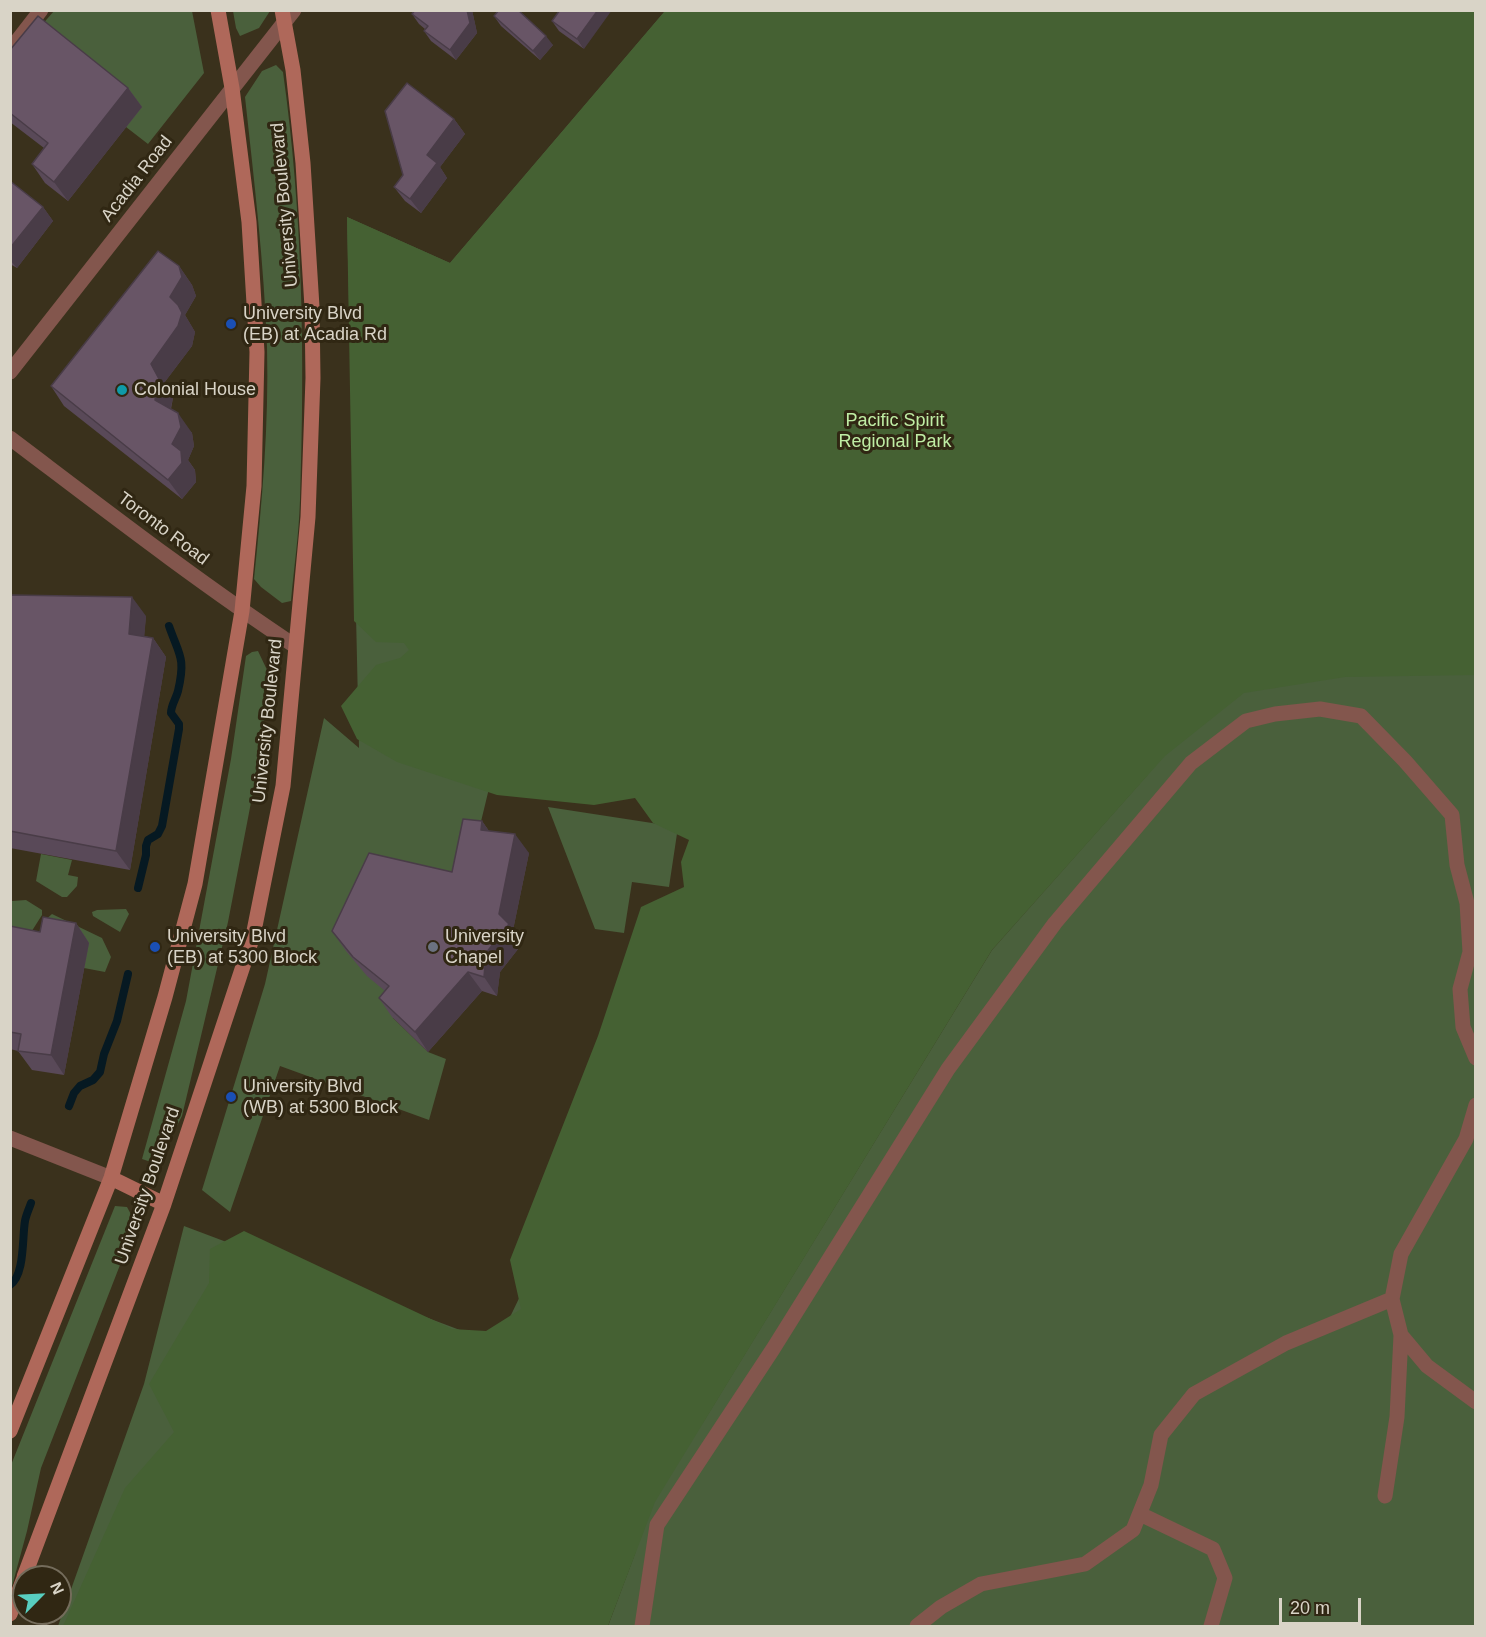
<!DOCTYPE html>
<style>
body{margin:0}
#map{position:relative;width:1486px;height:1637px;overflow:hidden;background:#3a311c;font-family:Arial,sans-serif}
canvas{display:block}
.frame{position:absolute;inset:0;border:12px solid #d9d4c7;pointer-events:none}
.north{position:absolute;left:12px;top:1565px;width:60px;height:60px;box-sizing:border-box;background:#302713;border:2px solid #746c5b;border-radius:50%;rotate:66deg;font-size:16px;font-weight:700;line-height:24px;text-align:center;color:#d9d4c7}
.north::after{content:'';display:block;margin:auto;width:21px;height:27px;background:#58cec0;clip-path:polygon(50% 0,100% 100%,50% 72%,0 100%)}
.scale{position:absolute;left:1279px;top:1598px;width:82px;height:27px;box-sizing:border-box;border:3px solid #d9d4c7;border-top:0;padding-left:8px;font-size:18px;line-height:21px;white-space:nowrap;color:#d9d4c7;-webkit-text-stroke:4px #302713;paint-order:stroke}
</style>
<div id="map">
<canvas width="1486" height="1637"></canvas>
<div class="frame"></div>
<div class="north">N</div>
<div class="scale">20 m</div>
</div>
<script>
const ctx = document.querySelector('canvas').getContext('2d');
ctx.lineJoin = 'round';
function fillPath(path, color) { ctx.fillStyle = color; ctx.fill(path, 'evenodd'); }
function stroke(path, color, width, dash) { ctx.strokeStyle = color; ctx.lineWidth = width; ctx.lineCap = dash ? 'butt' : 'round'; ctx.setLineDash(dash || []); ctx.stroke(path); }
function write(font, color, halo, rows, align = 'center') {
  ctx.font = font + ' Arial,sans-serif'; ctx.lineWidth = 6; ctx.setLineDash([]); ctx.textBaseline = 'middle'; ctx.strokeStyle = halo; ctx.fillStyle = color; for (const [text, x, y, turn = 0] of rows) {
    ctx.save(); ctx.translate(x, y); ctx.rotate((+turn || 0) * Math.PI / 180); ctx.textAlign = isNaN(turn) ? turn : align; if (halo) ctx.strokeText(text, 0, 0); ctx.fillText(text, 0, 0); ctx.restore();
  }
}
const green = new Path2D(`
 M 54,11 L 192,11 L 204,73 L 148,144 L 126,127 L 40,27 Z
 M 233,11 L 233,10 L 270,11 L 259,28 L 240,36 L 236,28 Z
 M 665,11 L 1475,11 L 1475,1626 L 608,1626 L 636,1551 L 593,1626 L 58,1626 L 144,1384 L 184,1226 L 497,1344 L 726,869 L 711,810 L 493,772 L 477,838 L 402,1005 L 393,1018 L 428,1052 L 446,1059 L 429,1120 L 280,1066 L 230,1212 L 202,1190 L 265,984 L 324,718 L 359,748 L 347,217 L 450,263 ZM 1150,772 L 992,950 L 702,1424 L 914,1016 Z
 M 276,65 L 283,72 C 303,214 305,357 300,500 C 299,534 294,567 291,601 L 282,603 L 261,587 L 254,579 C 262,502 269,425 267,347 C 264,263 254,180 245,97 L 262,71 Z
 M 258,651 L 268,672 L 269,690 L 253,792 L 228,922 L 182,1116 L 163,1153 L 151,1162 L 142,1159 L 186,1001 L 231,759 L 246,656 L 252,652 Z
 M 548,807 L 678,827 L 669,887 L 632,882 L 624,933 L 595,929 Z
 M 41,854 L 72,860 L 68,875 L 78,877 L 77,886 L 67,897 L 62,897 L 36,881 Z
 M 26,900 L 42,910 L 42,915 L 23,945 L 11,943 L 10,903 L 12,901 Z
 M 126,909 L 129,914 L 120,932 L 93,916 L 92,912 L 97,910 Z
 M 52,914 L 102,938 L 111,957 L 105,972 L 84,968 L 43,922 Z
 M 115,1206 L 127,1207 L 134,1220 L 120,1265 L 41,1468 L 27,1531 L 11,1590 L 11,1465 Z`);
const forest = new Path2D(`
 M 665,11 L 1475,11 L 1475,675 L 1345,677 L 1244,693 L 1165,756 L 992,950 L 655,1502 L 608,1626 L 63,1626 L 125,1488 L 174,1432 L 149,1384 L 209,1283 L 210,1249 L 244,1231 L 452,1329 L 486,1331 L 521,1309 L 510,1260 L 598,1036 L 641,907 L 684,887 L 681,862 L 689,840 L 653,823 L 635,798 L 594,805 L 497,795 L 397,762 L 357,739 L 341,706 L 376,665 L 400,658 L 409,650 L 404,643 L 376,642 L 354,621 L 347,217 L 450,263 Z`);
const stream = new Path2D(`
 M 138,888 L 146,855 L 146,846 L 148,840 L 158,834 L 162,826 L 179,729 L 179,724 L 171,713 C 171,705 176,699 178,691 C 186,657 179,655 169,626
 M 69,1106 L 74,1093 L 80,1086 L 93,1080 L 100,1072 L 104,1054 L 117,1021 L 128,974
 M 10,1285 C 25,1275 22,1238 25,1221 C 26,1215 29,1209 31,1203`);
const lane = new Path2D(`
 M 10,50 L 41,10
 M 1401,1335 L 1427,1366 L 1476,1402
 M 1385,1496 L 1397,1417 L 1401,1335 L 1392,1299 L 1401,1254 L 1466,1139 L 1476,1105
 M 1140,1514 L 1213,1549 L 1225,1578 L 1211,1626
 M 642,1626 L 657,1525 L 773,1349 L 948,1069 L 1055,923 L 1191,763 L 1246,721 L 1275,714 L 1320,709 L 1361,716 L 1405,761 L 1452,815 L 1457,865 L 1467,903 L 1470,952 L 1460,989 L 1463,1027 L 1476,1058
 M 917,1626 L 941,1607 L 981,1584 L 1085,1564 L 1133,1530 L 1151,1485 L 1161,1435 L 1194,1394 L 1286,1343 L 1392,1299`);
const street = new Path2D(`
 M 10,372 L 294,10
 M 10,438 C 104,509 197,581 295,646
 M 10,1138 L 111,1178`);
const secondary = new Path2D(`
 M 111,1178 L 164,1204
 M 10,1431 L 111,1178 L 165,997 L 195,884 L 242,611 L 254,486 L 257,352 L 249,222 L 232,88 L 218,10
 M 24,1577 L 164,1204 L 253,936 L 283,786 L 308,517 L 313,378 L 312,307 L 303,163 L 293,70 L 282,10
 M 10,1614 L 24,1578`);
const wall = new Path2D(`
 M 415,10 L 472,10 L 477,33 L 456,60 L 431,41 L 424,31 L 425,29 L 419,24 L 412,14 Z
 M 560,10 L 584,49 L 559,31 L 552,21 Z
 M 494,16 L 553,45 L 540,60 L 501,26 Z
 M 10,50 L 128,88 L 142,107 L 68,201 L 45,183 L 32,164 L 44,148 L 10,122 Z
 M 454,119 L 465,134 L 440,167 L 447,178 L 421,213 L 405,201 L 394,187 L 403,175 Z
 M 10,181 L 43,207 L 53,221 L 17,268 L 10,264 Z
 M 179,266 L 192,285 L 196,296 L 185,315 L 195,332 L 192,346 L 164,383 L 173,398 L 171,409 L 192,433 L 194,446 L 188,460 L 195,470 L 196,482 L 182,499 L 64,406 L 51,386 Z
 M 10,595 L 146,616 L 144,636 L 153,638 L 166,657 L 130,870 L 10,848 Z
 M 482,821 L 489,831 L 529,853 L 513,930 L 522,944 L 500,972 L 497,996 L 482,991 L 428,1052 L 392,1017 L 379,998 L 385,991 L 367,976 L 346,951 L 332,931 L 452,872 Z
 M 76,923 L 89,943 L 64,1075 L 32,1070 L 18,1051 L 10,1049 L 10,926 L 40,932 Z`);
const shadedWall = new Path2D(`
 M 467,10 L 472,10 L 477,33 L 456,60 L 450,50 Z
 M 598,10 L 612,10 L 584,49 L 577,39 Z
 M 546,36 L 553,45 L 540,60 L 533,51 Z
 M 128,88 L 142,107 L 68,201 L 54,182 Z
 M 454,119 L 465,134 L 440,167 L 447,178 L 421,213 L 410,199 L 427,155 Z
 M 43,207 L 53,221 L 17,268 L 10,260 L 10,248 Z
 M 179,266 L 192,285 L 196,296 L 185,315 L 195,332 L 192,346 L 164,383 L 173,398 L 168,419 L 155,400 L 151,364 Z
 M 178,413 L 192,433 L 194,446 L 188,460 L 195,470 L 196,482 L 182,499 L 168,480 L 172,444 Z
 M 132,597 L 146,616 L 143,653 L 129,634 Z
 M 153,638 L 166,657 L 130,870 L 116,851 Z
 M 482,821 L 496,841 L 481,830 Z
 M 515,834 L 529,853 L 513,930 L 522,944 L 500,972 L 497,996 L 484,977 L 486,953 L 499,914 Z
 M 76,923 L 89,943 L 64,1075 L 51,1055 Z
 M 468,972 L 482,991 L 428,1052 L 415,1032 Z`);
const building = new Path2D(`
 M 415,10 L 467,10 L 470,23 L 450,50 L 424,31 L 428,26 L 412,14 Z
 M 499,10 L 518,10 L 546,36 L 533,51 L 494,16 Z
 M 560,10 L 598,10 L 577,39 L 552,21 Z
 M 38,16 L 128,88 L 54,182 L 32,164 L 48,143 L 10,113 L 10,50 Z
 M 407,83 L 454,119 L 427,155 L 437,163 L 410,199 L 394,187 L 403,175 L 385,111 Z
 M 10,181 L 43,207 L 10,248 Z
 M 158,251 L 179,266 L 182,277 L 170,297 L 178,305 L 182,313 L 178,326 L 151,364 L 159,379 L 155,400 L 178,413 L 181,427 L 172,444 L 181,451 L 182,463 L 168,480 L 51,386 Z
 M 10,595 L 132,597 L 129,634 L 153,638 L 116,851 L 10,831 Z
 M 463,819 L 482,821 L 481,830 L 515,834 L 499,914 L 509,924 L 486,953 L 484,977 L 468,972 L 415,1032 L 379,998 L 389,986 L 353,957 L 332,931 L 369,853 L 452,872 Z
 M 43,917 L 76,923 L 51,1055 L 18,1051 L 21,1034 L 10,1032 L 10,926 L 40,932 Z`);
const markers = [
 [231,324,6,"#1a4fb4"],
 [122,390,6,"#0f9aa8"],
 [155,947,6,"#1a4fb4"],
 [433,947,6,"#6b7280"],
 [231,1097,6,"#1a4fb4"]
];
const streetNames = [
 ["Acadia Road",137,179,-52],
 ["University Boulevard",285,205,-95],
 ["Toronto Road",163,529,37],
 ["University Boulevard",268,721,-84],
 ["University Boulevard",148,1186,-71]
];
const poiNames = [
 ["University Blvd",243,314],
 ["(EB) at Acadia Rd",243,335],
 ["Colonial House",134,390],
 ["University Blvd",167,937],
 ["(EB) at 5300 Block",167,958],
 ["University",445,937],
 ["Chapel",445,958],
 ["University Blvd",243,1087],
 ["(WB) at 5300 Block",243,1108]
];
const parkNames = [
 ["Pacific Spirit",895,421],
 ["Regional Park",895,442]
];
fillPath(green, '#4a603c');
fillPath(forest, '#456133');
stroke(stream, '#061922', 8);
stroke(lane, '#83564d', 15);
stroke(street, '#83564d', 15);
stroke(secondary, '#af685a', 15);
fillPath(wall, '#594958');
fillPath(shadedWall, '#493c47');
fillPath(building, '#685566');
stroke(building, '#493c47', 1.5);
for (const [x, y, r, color] of markers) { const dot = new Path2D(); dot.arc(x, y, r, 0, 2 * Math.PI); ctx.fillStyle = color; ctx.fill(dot); stroke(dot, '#302713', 2); }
write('18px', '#d9d4c7', '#302713', streetNames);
write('18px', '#d9d4c7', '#302713', poiNames, 'left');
write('18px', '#bfeda4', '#302713', parkNames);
</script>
